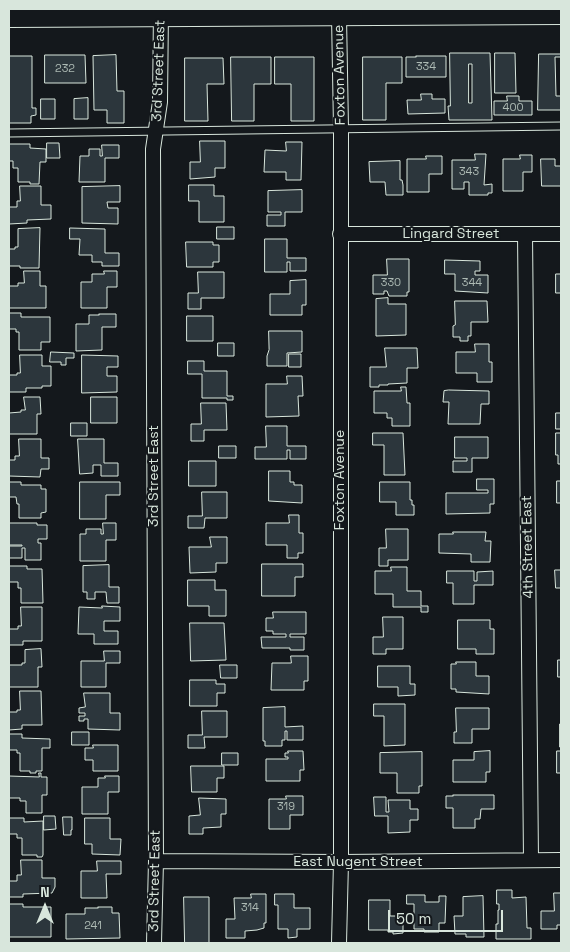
<!DOCTYPE html>
<style>
body{margin:0}
#map{position:relative;width:570px;height:952px;overflow:hidden;background:#14181c;font-family:"Space Grotesk",sans-serif}
canvas{display:block}
.frame{position:absolute;inset:0;border:10px solid #d8e6dc;pointer-events:none}
.north{position:absolute;left:20px;top:882px;width:50px;height:50px;-webkit-text-stroke:4px #14181c;paint-order:stroke;rotate:0deg;font-size:14px;font-weight:700;line-height:20px;text-align:center;color:#d8e6dc}
.north::after{content:'';display:block;margin:auto;width:18px;height:22px;background:#d8e6dc;clip-path:polygon(50% 0,100% 100%,50% 72%,0 100%)}
.scale{position:absolute;left:388px;top:910px;width:115px;height:22px;box-sizing:border-box;border:2px solid #d8e6dc;border-top:0;padding-left:6px;font-size:15px;line-height:18px;white-space:nowrap;color:#d8e6dc;-webkit-text-stroke:4px #14181c;paint-order:stroke}
</style>
<div id="map">
<canvas width="570" height="952"></canvas>
<div class="frame"></div>
<div class="north">N</div>
<div class="scale">50 m</div>
</div>
<script>
const ctx = document.querySelector('canvas').getContext('2d');
ctx.lineJoin = 'round';
function fillPath(path, color) { ctx.fillStyle = color; ctx.fill(path, 'evenodd'); }
function stroke(path, color, width, dash) { ctx.strokeStyle = color; ctx.lineWidth = width; ctx.lineCap = dash ? 'butt' : 'round'; ctx.setLineDash(dash || []); ctx.stroke(path); }
function write(font, color, halo, rows, align = 'center') {
  ctx.font = font + ' "Space Grotesk",sans-serif'; ctx.lineWidth = 4; ctx.setLineDash([]); ctx.textBaseline = 'middle'; ctx.strokeStyle = halo; ctx.fillStyle = color; for (const [text, x, y, turn = 0] of rows) {
    ctx.save(); ctx.translate(x, y); ctx.rotate((+turn || 0) * Math.PI / 180); ctx.textAlign = isNaN(turn) ? turn : align; if (halo) ctx.strokeText(text, 0, 0); ctx.fillText(text, 0, 0); ctx.restore();
  }
}
const building = new Path2D(`
 M 450,53 L 490,53 L 492,120 L 449,120 L 448,106 L 450,106 ZM 469,64 L 472,64 L 472,103 L 469,103 Z
 M 495,53 L 515,53 L 516,93 L 495,93 Z
 M 539,54 L 561,54 L 561,57 L 555,57 L 556,96 L 561,96 L 561,110 L 538,110 Z
 M 45,55 L 85,55 L 86,83 L 45,83 Z
 M 116,55 L 117,91 L 124,91 L 124,123 L 107,123 L 107,110 L 94,110 L 93,56 Z
 M 9,56 L 32,56 L 32,108 L 36,108 L 36,115 L 31,116 L 31,123 L 9,123 Z
 M 416,56 L 446,56 L 446,77 L 406,77 L 406,57 L 416,57 Z
 M 231,57 L 271,57 L 271,84 L 254,84 L 254,121 L 232,121 Z
 M 275,57 L 314,57 L 314,121 L 291,121 L 291,84 L 275,84 Z
 M 363,57 L 402,57 L 402,83 L 386,83 L 386,120 L 363,120 Z
 M 185,58 L 223,58 L 224,84 L 207,84 L 208,121 L 185,121 Z
 M 421,94 L 432,94 L 432,99 L 445,99 L 445,113 L 408,114 L 407,100 L 421,100 Z
 M 507,96 L 519,96 L 519,101 L 532,101 L 532,115 L 494,115 L 494,101 L 507,101 Z
 M 88,98 L 88,119 L 74,119 L 74,99 Z
 M 41,99 L 55,99 L 55,119 L 41,119 Z
 M 200,141 L 225,141 L 225,168 L 215,168 L 215,177 L 190,179 L 190,162 L 200,162 Z
 M 286,142 L 302,142 L 301,180 L 286,180 L 286,172 L 264,172 L 265,150 L 286,151 Z
 M 47,143 L 59,143 L 60,158 L 47,158 Z
 M 9,144 L 30,144 L 30,148 L 46,149 L 46,162 L 40,162 L 39,184 L 30,184 L 30,182 L 18,182 L 18,168 L 13,168 L 13,161 L 9,161 Z
 M 102,145 L 119,145 L 119,158 L 105,158 L 105,182 L 79,182 L 80,156 L 89,156 L 89,149 L 100,149 L 100,156 L 102,156 Z
 M 475,154 L 486,154 L 484,185 L 492,184 L 492,193 L 488,193 L 488,195 L 469,195 L 469,182 L 464,182 L 464,189 L 452,189 L 452,160 L 475,160 Z
 M 520,155 L 532,155 L 532,172 L 523,172 L 523,191 L 503,191 L 503,159 L 520,159 Z
 M 426,156 L 442,156 L 442,174 L 429,174 L 429,192 L 407,192 L 407,159 L 426,159 Z
 M 541,159 L 555,159 L 555,166 L 561,166 L 561,196 L 561,186 L 542,186 Z
 M 400,161 L 400,180 L 402,180 L 403,185 L 403,195 L 386,195 L 385,182 L 370,182 L 369,162 Z
 M 189,185 L 214,185 L 214,196 L 224,196 L 224,222 L 199,222 L 199,201 L 189,201 Z
 M 20,186 L 41,186 L 41,205 L 51,205 L 51,219 L 27,220 L 27,223 L 9,224 L 9,207 L 17,207 L 17,201 L 20,201 Z
 M 120,186 L 120,202 L 107,202 L 108,208 L 118,208 L 118,224 L 82,223 L 82,187 Z
 M 302,190 L 302,212 L 285,212 L 285,226 L 267,226 L 267,215 L 281,215 L 281,212 L 268,212 L 268,191 Z
 M 217,227 L 234,227 L 234,239 L 217,239 Z
 M 40,228 L 39,268 L 20,268 L 20,266 L 9,266 L 9,249 L 15,249 L 15,247 L 18,247 L 18,229 Z
 M 70,228 L 105,229 L 105,253 L 119,253 L 119,266 L 102,266 L 102,262 L 92,262 L 92,255 L 79,255 L 80,239 L 70,239 Z
 M 265,239 L 287,239 L 287,258 L 306,258 L 306,271 L 290,271 L 290,262 L 287,262 L 287,272 L 265,272 Z
 M 186,242 L 213,242 L 213,245 L 219,245 L 219,262 L 213,262 L 213,267 L 187,267 Z
 M 387,259 L 409,259 L 409,292 L 407,292 L 407,296 L 389,296 L 387,291 L 384,291 L 384,294 L 373,294 L 373,275 L 387,275 Z
 M 445,260 L 480,261 L 480,271 L 475,271 L 475,275 L 488,275 L 488,293 L 455,291 L 455,274 L 445,274 Z
 M 24,271 L 40,271 L 40,286 L 46,286 L 46,308 L 9,308 L 9,286 L 18,286 L 18,283 L 24,283 Z
 M 104,271 L 117,271 L 117,287 L 107,287 L 107,308 L 81,308 L 81,282 L 92,282 L 92,274 L 104,274 Z
 M 198,272 L 224,272 L 224,298 L 201,298 L 201,309 L 188,309 L 188,293 L 198,293 Z
 M 556,274 L 561,274 L 561,293 L 556,293 Z
 M 306,280 L 306,305 L 302,305 L 302,315 L 270,315 L 270,294 L 290,294 L 290,281 Z
 M 388,298 L 388,304 L 406,304 L 406,335 L 376,336 L 376,299 Z
 M 455,301 L 487,301 L 488,322 L 471,322 L 471,336 L 468,336 L 468,341 L 460,341 L 460,337 L 453,337 L 453,326 L 455,325 Z
 M 9,313 L 21,313 L 21,317 L 50,317 L 50,342 L 41,342 L 41,350 L 19,350 L 19,332 L 16,332 L 16,329 L 9,329 Z
 M 99,314 L 116,314 L 116,327 L 102,327 L 102,350 L 76,351 L 76,324 L 89,324 L 89,315 L 99,315 Z
 M 187,316 L 213,316 L 213,341 L 187,341 Z
 M 269,331 L 302,331 L 302,352 L 287,353 L 287,366 L 267,366 L 267,356 L 269,350 Z
 M 218,343 L 234,343 L 234,356 L 218,356 Z
 M 475,344 L 489,344 L 489,362 L 492,362 L 492,382 L 477,382 L 477,373 L 456,373 L 456,352 L 475,352 Z
 M 385,348 L 417,348 L 418,368 L 407,368 L 407,383 L 388,384 L 388,385 L 379,385 L 379,387 L 370,387 L 370,367 L 386,367 Z
 M 51,352 L 74,353 L 74,358 L 66,358 L 66,365 L 61,365 L 61,362 L 50,362 Z
 M 289,354 L 301,354 L 301,367 L 289,367 Z
 M 20,355 L 42,355 L 42,366 L 51,366 L 51,386 L 42,386 L 42,388 L 26,388 L 26,392 L 9,392 L 9,375 L 17,375 L 17,373 L 20,373 Z
 M 82,355 L 118,356 L 118,367 L 107,367 L 107,376 L 117,376 L 117,392 L 82,393 Z
 M 188,361 L 204,361 L 204,371 L 227,371 L 227,396 L 233,396 L 233,400 L 227,400 L 227,398 L 202,398 L 202,374 L 188,374 Z
 M 287,376 L 302,376 L 303,396 L 298,396 L 299,416 L 266,417 L 266,384 L 287,384 Z
 M 401,387 L 406,387 L 407,403 L 410,403 L 410,426 L 392,426 L 392,418 L 387,418 L 387,413 L 374,413 L 374,391 L 401,391 Z
 M 449,390 L 489,391 L 489,404 L 481,404 L 480,424 L 448,424 L 449,402 L 443,402 L 444,391 Z
 M 24,397 L 40,397 L 41,414 L 37,414 L 37,434 L 9,434 L 9,413 L 21,412 L 21,410 L 25,410 Z
 M 91,397 L 117,397 L 117,423 L 91,423 Z
 M 201,403 L 226,403 L 227,430 L 204,430 L 204,441 L 191,441 L 191,424 L 201,424 Z
 M 556,413 L 561,413 L 561,429 L 556,429 Z
 M 71,423 L 87,423 L 87,436 L 71,436 Z
 M 266,426 L 287,426 L 287,446 L 306,446 L 306,459 L 290,459 L 290,450 L 287,450 L 287,459 L 255,459 L 255,447 L 266,447 Z
 M 373,433 L 403,433 L 405,475 L 384,475 L 384,445 L 373,445 Z
 M 556,433 L 561,433 L 561,464 L 558,464 L 558,455 L 556,455 Z
 M 455,437 L 488,437 L 488,458 L 472,458 L 472,472 L 453,472 L 453,461 L 467,461 L 467,458 L 455,458 Z
 M 19,439 L 41,439 L 41,458 L 49,458 L 49,469 L 41,469 L 40,477 L 9,476 L 9,460 L 15,460 L 15,456 L 19,456 Z
 M 78,439 L 104,439 L 104,463 L 118,463 L 118,476 L 101,476 L 101,465 L 93,465 L 93,473 L 80,474 Z
 M 219,446 L 236,446 L 236,458 L 219,458 Z
 M 189,461 L 216,461 L 216,486 L 189,486 Z
 M 269,471 L 290,471 L 290,482 L 294,482 L 294,485 L 302,485 L 302,503 L 269,501 Z
 M 477,479 L 494,479 L 494,504 L 490,504 L 490,513 L 446,514 L 446,493 L 488,493 L 488,490 L 477,490 Z
 M 557,481 L 561,481 L 561,503 L 557,503 Z
 M 9,482 L 21,482 L 21,485 L 41,485 L 41,489 L 46,489 L 46,512 L 41,513 L 41,518 L 19,518 L 19,504 L 17,504 L 16,497 L 9,497 Z
 M 80,482 L 120,482 L 120,495 L 106,495 L 106,519 L 80,519 Z
 M 380,482 L 410,482 L 410,500 L 412,500 L 412,505 L 414,505 L 414,515 L 396,515 L 396,502 L 380,502 Z
 M 202,492 L 227,492 L 227,518 L 205,518 L 204,528 L 188,528 L 188,516 L 202,516 Z
 M 289,515 L 299,515 L 299,533 L 303,533 L 303,553 L 298,553 L 298,558 L 287,558 L 287,545 L 266,545 L 266,523 L 289,523 Z
 M 9,523 L 37,523 L 37,525 L 47,525 L 47,539 L 38,539 L 38,543 L 41,543 L 41,560 L 25,560 L 25,548 L 22,548 L 22,558 L 9,558 L 9,546 L 22,546 L 22,545 L 9,545 Z
 M 103,523 L 116,523 L 116,540 L 106,540 L 106,561 L 80,561 L 80,534 L 86,534 L 86,529 L 101,529 L 101,534 L 103,534 Z
 M 386,529 L 408,529 L 408,560 L 388,560 L 388,566 L 379,566 L 379,548 L 386,548 Z
 M 453,532 L 486,532 L 485,541 L 491,541 L 490,562 L 471,562 L 471,554 L 439,553 L 439,534 L 453,534 Z
 M 210,537 L 227,537 L 227,563 L 216,563 L 216,572 L 190,573 L 189,547 L 211,547 Z
 M 262,564 L 303,564 L 303,577 L 295,577 L 295,596 L 262,596 Z
 M 109,565 L 109,587 L 119,587 L 119,603 L 107,603 L 106,592 L 95,592 L 95,599 L 87,599 L 87,592 L 83,592 L 83,566 Z
 M 9,566 L 27,566 L 27,569 L 42,569 L 43,603 L 21,603 L 21,588 L 18,588 L 18,582 L 9,582 Z
 M 391,567 L 407,567 L 407,591 L 421,591 L 421,606 L 428,606 L 428,612 L 421,612 L 421,607 L 393,607 L 393,594 L 375,594 L 375,571 L 391,571 Z
 M 555,570 L 561,570 L 561,588 L 556,588 Z
 M 447,571 L 474,571 L 474,581 L 477,581 L 477,572 L 493,571 L 493,585 L 474,585 L 474,604 L 453,604 L 453,583 L 447,583 Z
 M 188,580 L 215,580 L 215,590 L 226,590 L 226,616 L 209,616 L 209,606 L 188,606 Z
 M 102,606 L 120,607 L 120,621 L 104,621 L 104,631 L 118,631 L 118,644 L 94,644 L 94,634 L 78,634 L 79,607 L 102,608 Z
 M 21,607 L 42,607 L 42,641 L 23,641 L 23,645 L 9,645 L 9,629 L 18,629 L 18,626 L 21,626 Z
 M 273,612 L 306,612 L 306,634 L 290,634 L 290,637 L 304,637 L 304,650 L 290,650 L 290,648 L 262,648 L 261,637 L 286,637 L 286,634 L 273,634 L 273,631 L 266,631 L 266,618 L 273,618 Z
 M 383,617 L 403,617 L 403,649 L 386,649 L 386,654 L 373,654 L 373,637 L 383,637 Z
 M 458,620 L 490,620 L 490,629 L 494,629 L 494,654 L 476,654 L 476,649 L 458,649 Z
 M 190,623 L 224,623 L 226,660 L 191,661 Z
 M 41,649 L 42,667 L 38,667 L 38,687 L 9,687 L 9,665 L 22,665 L 22,663 L 25,663 L 25,650 Z
 M 104,651 L 120,651 L 120,663 L 106,663 L 106,687 L 81,687 L 81,661 L 104,661 Z
 M 291,656 L 308,656 L 308,681 L 304,681 L 304,690 L 271,690 L 272,663 L 291,663 Z
 M 558,660 L 561,660 L 561,677 L 558,677 Z
 M 456,662 L 476,662 L 476,676 L 489,676 L 489,694 L 456,692 L 456,689 L 451,689 L 451,664 L 456,664 Z
 M 220,665 L 237,665 L 237,678 L 221,678 Z
 M 378,666 L 410,666 L 410,684 L 415,684 L 415,695 L 398,696 L 398,687 L 378,687 Z
 M 190,680 L 216,680 L 216,684 L 225,684 L 225,693 L 217,693 L 217,706 L 190,706 Z
 M 20,691 L 41,691 L 42,725 L 22,725 L 22,729 L 9,730 L 9,712 L 17,712 L 17,710 L 20,710 Z
 M 84,693 L 110,693 L 110,713 L 120,713 L 120,730 L 88,729 L 88,719 L 84,719 L 84,721 L 79,721 L 79,716 L 85,716 L 85,713 L 79,713 L 79,708 L 85,707 Z
 M 374,704 L 405,704 L 405,745 L 384,746 L 384,716 L 374,716 Z
 M 285,707 L 285,727 L 303,726 L 303,740 L 287,740 L 287,731 L 285,731 L 285,740 L 282,740 L 282,746 L 265,746 L 265,741 L 263,741 L 263,708 Z
 M 456,708 L 489,708 L 489,729 L 472,729 L 472,743 L 454,743 L 454,732 L 456,732 Z
 M 202,711 L 227,711 L 227,737 L 204,737 L 205,748 L 188,748 L 188,735 L 202,735 Z
 M 560,724 L 561,724 L 561,747 L 560,747 Z
 M 72,732 L 89,732 L 89,745 L 72,745 Z
 M 9,734 L 22,734 L 22,738 L 50,739 L 50,748 L 42,748 L 42,771 L 36,771 L 36,773 L 30,773 L 30,771 L 20,771 L 20,753 L 17,753 L 17,750 L 9,750 Z
 M 93,745 L 118,745 L 118,771 L 93,771 L 93,760 L 85,760 L 85,748 L 93,748 Z
 M 288,751 L 303,751 L 304,770 L 300,770 L 300,781 L 266,781 L 266,759 L 288,759 L 288,757 L 285,757 L 285,753 L 288,753 Z
 M 490,751 L 490,772 L 486,772 L 486,782 L 453,782 L 453,760 L 474,760 L 474,752 Z
 M 557,751 L 561,751 L 561,773 L 557,773 Z
 M 422,752 L 422,786 L 419,786 L 419,793 L 397,793 L 397,773 L 380,773 L 380,753 Z
 M 222,753 L 238,753 L 238,765 L 222,765 Z
 M 191,766 L 224,766 L 224,778 L 217,778 L 217,792 L 192,792 Z
 M 39,773 L 41,773 L 41,777 L 47,777 L 47,795 L 42,795 L 42,813 L 26,813 L 26,801 L 20,801 L 20,798 L 9,798 L 9,776 L 39,777 Z
 M 105,776 L 119,776 L 119,792 L 108,792 L 108,814 L 82,814 L 82,787 L 98,787 L 98,778 L 105,778 Z
 M 453,795 L 494,795 L 494,809 L 481,809 L 480,819 L 475,819 L 475,828 L 453,828 L 453,808 L 446,808 L 446,796 L 453,796 Z
 M 286,796 L 303,796 L 303,815 L 290,815 L 290,829 L 269,829 L 269,799 L 286,799 Z
 M 374,797 L 386,797 L 386,812 L 389,812 L 388,800 L 410,800 L 410,809 L 418,809 L 418,820 L 410,820 L 410,832 L 388,833 L 388,816 L 375,816 Z
 M 199,798 L 226,799 L 226,814 L 221,814 L 221,827 L 203,828 L 203,834 L 189,834 L 189,816 L 200,815 Z
 M 44,816 L 55,816 L 56,829 L 44,830 Z
 M 63,817 L 72,817 L 72,830 L 71,830 L 71,835 L 64,835 Z
 M 9,818 L 24,818 L 24,822 L 43,821 L 43,855 L 42,857 L 37,857 L 37,855 L 22,855 L 22,838 L 17,838 L 17,834 L 9,834 Z
 M 85,818 L 110,818 L 110,839 L 121,839 L 120,855 L 92,854 L 92,844 L 85,844 Z
 M 21,860 L 42,860 L 42,878 L 55,878 L 55,887 L 52,893 L 23,894 L 23,897 L 9,897 L 9,881 L 17,881 L 17,875 L 21,875 Z
 M 97,861 L 121,861 L 121,874 L 106,874 L 107,898 L 81,898 L 81,871 L 97,871 Z
 M 497,890 L 512,890 L 512,898 L 526,897 L 527,928 L 531,928 L 531,939 L 496,939 L 496,924 L 498,924 L 498,910 L 499,910 L 499,904 L 497,904 Z
 M 554,893 L 561,893 L 561,925 L 557,925 L 557,929 L 541,929 L 541,911 L 554,911 Z
 M 251,894 L 266,894 L 266,923 L 264,923 L 264,928 L 257,930 L 245,931 L 245,938 L 226,938 L 226,919 L 235,919 L 234,898 L 251,898 Z
 M 275,894 L 294,894 L 294,908 L 310,908 L 310,929 L 297,929 L 297,937 L 288,938 L 288,929 L 278,929 L 278,905 L 275,905 Z
 M 407,895 L 425,895 L 425,902 L 439,902 L 439,896 L 446,896 L 445,923 L 439,923 L 439,932 L 424,932 L 424,929 L 414,929 L 414,904 L 407,904 Z
 M 483,896 L 484,937 L 466,937 L 466,934 L 455,934 L 454,916 L 463,916 L 463,897 Z
 M 184,897 L 209,897 L 209,943 L 185,943 Z
 M 369,900 L 390,900 L 390,916 L 403,916 L 403,933 L 393,934 L 393,932 L 388,932 L 388,930 L 369,930 Z
 M 9,904 L 23,904 L 23,907 L 51,907 L 51,937 L 9,937 Z
 M 98,907 L 112,907 L 112,913 L 119,913 L 120,938 L 66,939 L 66,914 L 85,914 L 85,908 L 98,908 Z`);
const service = new Path2D(`
 M 9,133 L 561,126`);
const minor = new Path2D(`
 M 339,16 L 341,128 L 341,862 L 339,943
 M 340,234 L 561,234
 M 525,234 L 531,860
 M 156,861 L 341,862 L 561,860
 M 154,943 L 156,861 L 153,149 L 160,102 L 161,9`);
const secondary = new Path2D(`
 M 9,17 L 561,14`);
const numberNames = [
 ["334",426,67],
 ["232",65,69],
 ["400",513,108],
 ["343",469,172],
 ["330",391,283],
 ["344",472,283],
 ["319",286,807],
 ["314",250,908],
 ["241",93,926]
];
const streetNames = [
 ["3rd Street East",159,71,-88],
 ["Foxton Avenue",340,75,-91],
 ["Lingard Street",451,234],
 ["3rd Street East",154,476,-90],
 ["Foxton Avenue",340,480,-90],
 ["4th Street East",528,547,-91],
 ["East Nugent Street",358,862],
 ["3rd Street East",155,881,-89]
];
fillPath(building, '#2c363c');
stroke(building, '#d8e6dc', 1);
stroke(service, '#d8e6dc', 9);
stroke(minor, '#d8e6dc', 16);
stroke(secondary, '#d8e6dc', 22);
stroke(service, '#14181c', 7);
stroke(minor, '#14181c', 14);
stroke(secondary, '#14181c', 20);
write('11px', '#adbab4', null, numberNames);
write('14px', '#d8e6dc', '#14181c', streetNames);
</script>
